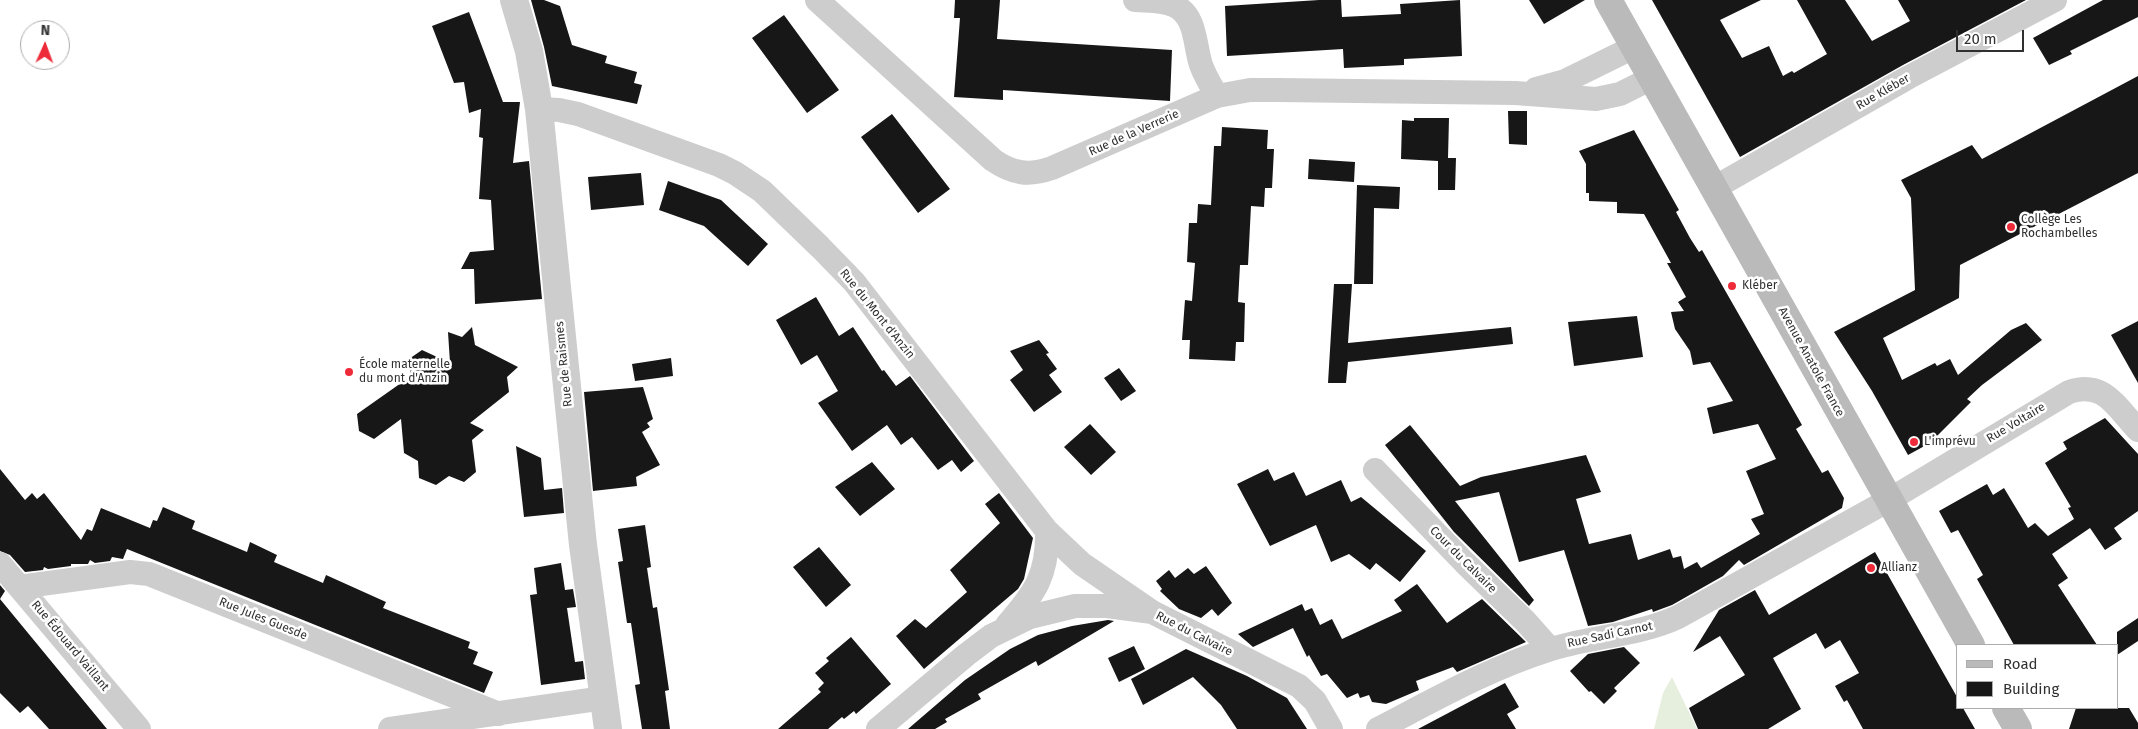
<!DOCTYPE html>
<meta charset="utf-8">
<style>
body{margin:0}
#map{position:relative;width:2138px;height:729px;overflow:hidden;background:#fff;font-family:"Fira Sans",sans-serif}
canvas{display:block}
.legend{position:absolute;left:1956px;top:644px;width:162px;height:65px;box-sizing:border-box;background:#fff;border:1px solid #acacac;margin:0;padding:6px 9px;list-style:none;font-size:15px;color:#303030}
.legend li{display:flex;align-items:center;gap:10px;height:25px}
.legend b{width:25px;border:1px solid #acacac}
.north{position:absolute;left:20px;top:20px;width:50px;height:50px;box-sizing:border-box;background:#fff;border:1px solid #acacac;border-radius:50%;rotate:2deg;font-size:14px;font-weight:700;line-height:20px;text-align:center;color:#303030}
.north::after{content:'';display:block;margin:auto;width:18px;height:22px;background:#ee2b38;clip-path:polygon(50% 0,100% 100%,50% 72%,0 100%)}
.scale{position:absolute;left:1956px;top:30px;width:68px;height:22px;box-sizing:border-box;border:2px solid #303030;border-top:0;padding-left:6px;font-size:15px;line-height:18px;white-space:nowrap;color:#303030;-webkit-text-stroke:4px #fff;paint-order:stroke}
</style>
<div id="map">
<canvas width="2138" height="729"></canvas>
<ul class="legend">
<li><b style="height:6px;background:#bababa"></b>Road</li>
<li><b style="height:14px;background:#171717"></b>Building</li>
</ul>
<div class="north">N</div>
<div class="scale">20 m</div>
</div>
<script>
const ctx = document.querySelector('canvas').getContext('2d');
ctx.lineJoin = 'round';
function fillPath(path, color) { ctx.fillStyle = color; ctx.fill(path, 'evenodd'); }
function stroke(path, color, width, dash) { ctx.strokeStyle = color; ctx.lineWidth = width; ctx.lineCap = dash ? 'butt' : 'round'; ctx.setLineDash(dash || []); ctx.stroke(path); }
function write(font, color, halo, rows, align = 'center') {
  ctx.font = font + ' "Fira Sans",sans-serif'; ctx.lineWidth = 5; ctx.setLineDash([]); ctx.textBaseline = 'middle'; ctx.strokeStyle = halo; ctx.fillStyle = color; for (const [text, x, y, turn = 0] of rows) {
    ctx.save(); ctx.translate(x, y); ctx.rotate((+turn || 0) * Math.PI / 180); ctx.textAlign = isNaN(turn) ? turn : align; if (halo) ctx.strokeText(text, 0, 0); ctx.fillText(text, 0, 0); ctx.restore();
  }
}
const green = new Path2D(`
 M 1672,677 L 1697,729 L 1654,729 L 1663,693 Z`);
const building = new Path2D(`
 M 531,0 L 544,0 L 560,6 L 572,45 L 607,56 L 605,63 L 637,72 L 634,83 L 642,85 L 637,104 L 552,86 L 544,47 Z
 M 955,0 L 1000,0 L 997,39 L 1172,50 L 1170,101 L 1003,90 L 1003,100 L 954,97 L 960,18 L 954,18 Z
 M 1319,0 L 1341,0 L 1342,17 L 1401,14 L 1400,4 L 1460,0 L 1462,56 L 1404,59 L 1404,65 L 1344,68 L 1343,49 L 1227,56 L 1225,6 Z
 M 1529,0 L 1585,0 L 1544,24 Z
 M 1652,0 L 1761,0 L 1720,20 L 1742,58 L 1769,46 L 1783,76 L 1792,71 L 1794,73 L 1827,54 L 1797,0 L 1845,0 L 1872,41 L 1910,21 L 1898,0 L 2026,0 L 1903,65 L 1740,157 Z
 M 2103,0 L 2138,0 L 2138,17 L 2070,51 L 2072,54 L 2049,65 L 2033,38 Z
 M 469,12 L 503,102 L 520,102 L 513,163 L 529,161 L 542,299 L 475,304 L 474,269 L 461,269 L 470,252 L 494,250 L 491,200 L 479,199 L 483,138 L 479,137 L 481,109 L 469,113 L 464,82 L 454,83 L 432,26 Z
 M 784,15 L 839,90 L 807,113 L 752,38 Z
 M 2138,76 L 2138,173 L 1960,265 L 1959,298 L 1883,338 L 1902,380 L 1935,363 L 1937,366 L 1950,359 L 1958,375 L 2011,330 L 2026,323 L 2042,340 L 1982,385 L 1967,399 L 1971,402 L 1930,443 L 1908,455 L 1872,391 L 1834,332 L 1915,290 L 1911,198 L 1901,180 L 1972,145 L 1982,159 Z
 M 1508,111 L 1527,111 L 1527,145 L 1509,144 Z
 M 892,114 L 950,189 L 918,213 L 861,137 Z
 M 1414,118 L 1449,118 L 1448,158 L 1456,158 L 1455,190 L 1438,190 L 1438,161 L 1401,159 L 1402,120 L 1414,121 Z
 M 1222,127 L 1268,130 L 1267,149 L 1274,149 L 1272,188 L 1265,188 L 1264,207 L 1251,206 L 1248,265 L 1240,265 L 1238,302 L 1245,303 L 1244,342 L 1236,342 L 1235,361 L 1189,359 L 1190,340 L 1182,340 L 1185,300 L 1192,301 L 1195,263 L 1187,262 L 1189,223 L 1197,223 L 1198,204 L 1211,205 L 1214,146 L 1221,146 Z
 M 1634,130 L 1679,210 L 1676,212 L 1690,238 L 1699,252 L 1702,250 L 1802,425 L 1796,429 L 1822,473 L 1828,470 L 1844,498 L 1842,508 L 1744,565 L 1739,560 L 1723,576 L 1672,605 L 1653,612 L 1652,609 L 1613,622 L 1588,626 L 1564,550 L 1519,562 L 1499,492 L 1455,501 L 1534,600 L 1529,606 L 1454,532 L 1385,445 L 1410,425 L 1460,486 L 1481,477 L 1586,455 L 1601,492 L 1576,499 L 1589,544 L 1631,534 L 1638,560 L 1670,549 L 1673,558 L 1681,556 L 1684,569 L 1697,562 L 1701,568 L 1760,534 L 1751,519 L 1764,514 L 1746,471 L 1776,459 L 1758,424 L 1713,434 L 1707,408 L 1733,401 L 1710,362 L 1693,365 L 1690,351 L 1675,329 L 1671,312 L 1684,311 L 1678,302 L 1686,297 L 1667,263 L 1671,263 L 1644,214 L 1617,213 L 1617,202 L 1589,201 L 1589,193 L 1586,193 L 1586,164 L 1579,151 Z
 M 1309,159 L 1355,162 L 1354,182 L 1308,179 Z
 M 641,173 L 644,205 L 591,210 L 588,177 Z
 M 668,181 L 721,200 L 768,244 L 748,266 L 704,226 L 659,210 Z
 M 1357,185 L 1400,187 L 1399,209 L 1374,208 L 1373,284 L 1354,284 Z
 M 1334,284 L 1352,284 L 1348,343 L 1511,327 L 1513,344 L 1348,362 L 1346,383 L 1328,383 Z
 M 816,297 L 839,336 L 853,327 L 882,371 L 884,370 L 896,386 L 910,376 L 974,461 L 961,472 L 952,460 L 938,470 L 912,437 L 901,445 L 887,425 L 852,451 L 818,403 L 838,391 L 817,355 L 801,365 L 776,320 Z
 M 1637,316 L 1643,357 L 1574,366 L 1568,322 Z
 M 2138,321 L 2138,383 L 2111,335 Z
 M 472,327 L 475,345 L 518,367 L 507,377 L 509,392 L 470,423 L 484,430 L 472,440 L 476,472 L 464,482 L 449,476 L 436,485 L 419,478 L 418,461 L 404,453 L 401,419 L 374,439 L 359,431 L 357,414 L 411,376 L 409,359 L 422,350 L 450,363 L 448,332 L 462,337 Z
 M 1039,340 L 1049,353 L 1046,354 L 1057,369 L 1049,375 L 1062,392 L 1034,412 L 1010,380 L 1023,370 L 1010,351 Z
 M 671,358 L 673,376 L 635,381 L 632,364 Z
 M 1119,368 L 1136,391 L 1121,401 L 1104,378 Z
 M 643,387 L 653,419 L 647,423 L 650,427 L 642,432 L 660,465 L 636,477 L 637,486 L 593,491 L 584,392 Z
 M 2105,418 L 2138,454 L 2138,511 L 2114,528 L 2122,539 L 2105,550 L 2090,528 L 2052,554 L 2068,578 L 2058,585 L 2097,645 L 2014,645 L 1977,579 L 1983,575 L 1958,530 L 1951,533 L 1939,511 L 1987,484 L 1993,495 L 2004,488 L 2028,528 L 2035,523 L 2048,536 L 2074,519 L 2068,508 L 2071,507 L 2045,463 L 2067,449 L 2063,442 Z
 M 1090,424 L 1116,452 L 1091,475 L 1064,447 Z
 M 516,446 L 541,458 L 544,490 L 562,488 L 564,513 L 524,517 Z
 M 872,462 L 895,489 L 860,516 L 835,487 Z
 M 0,469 L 25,500 L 32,493 L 37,499 L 44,493 L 81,540 L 87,529 L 92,531 L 101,508 L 150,528 L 153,520 L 157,521 L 163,507 L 195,521 L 192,529 L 247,552 L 250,542 L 277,555 L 274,562 L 323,583 L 326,575 L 386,602 L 383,608 L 470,642 L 468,648 L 478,652 L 473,664 L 493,672 L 484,693 L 127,549 L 123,559 L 112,557 L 110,561 L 95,563 L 90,560 L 88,564 L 71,564 L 71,566 L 48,569 L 44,567 L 43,570 L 25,572 L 10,555 L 0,551 Z
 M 1268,469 L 1274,481 L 1294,472 L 1306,496 L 1341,480 L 1351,502 L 1361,497 L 1426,551 L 1400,582 L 1376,563 L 1370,570 L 1349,554 L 1331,562 L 1316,525 L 1270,546 L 1237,484 Z
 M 999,493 L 1033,538 L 1024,579 L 1018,589 L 924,669 L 896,636 L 915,619 L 926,628 L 967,592 L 950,570 L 1000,523 L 985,504 Z
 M 645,525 L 651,567 L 647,568 L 653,608 L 657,607 L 669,690 L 665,691 L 670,729 L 642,729 L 635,685 L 640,684 L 631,623 L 627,623 L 618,562 L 623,561 L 618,529 Z
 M 819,547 L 851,585 L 826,607 L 793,567 Z
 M 1875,552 L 1957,697 L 1957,708 L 1963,708 L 1975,729 L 1863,729 L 1847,700 L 1844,702 L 1835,686 L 1859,673 L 1840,640 L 1825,649 L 1816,633 L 1773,658 L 1801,709 L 1768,729 L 1698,729 L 1689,708 L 1745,675 L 1720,636 L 1693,652 L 1719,610 L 1755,590 L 1769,615 Z
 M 561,563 L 565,590 L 573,589 L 576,607 L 567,608 L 575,662 L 583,661 L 585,679 L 541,685 L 530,595 L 537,594 L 534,568 Z
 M 1206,566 L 1232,603 L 1218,616 L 1212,609 L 1201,618 L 1179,609 L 1160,591 L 1162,589 L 1156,581 L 1169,570 L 1175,578 L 1188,568 L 1194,574 Z
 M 1417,584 L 1447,623 L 1482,599 L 1526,642 L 1457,672 L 1453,667 L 1416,681 L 1419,690 L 1386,704 L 1372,702 L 1369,695 L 1360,698 L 1358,693 L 1347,698 L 1327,674 L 1321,676 L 1309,655 L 1307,657 L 1293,628 L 1253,647 L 1238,634 L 1302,604 L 1305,611 L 1312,608 L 1320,625 L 1332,619 L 1342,639 L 1402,611 L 1394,600 Z
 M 0,585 L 5,591 L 0,599 L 107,729 L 49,729 L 28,706 L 20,713 L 0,693 Z
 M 2138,618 L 2138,641 L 2117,655 L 2117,632 Z
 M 1108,620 L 1114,621 L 1038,666 L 1036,661 L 978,694 L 981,699 L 945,719 L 947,722 L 935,729 L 908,729 L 965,680 L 1010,649 L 1038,635 L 1072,626 Z
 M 851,637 L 891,684 L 856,714 L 854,711 L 844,719 L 842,717 L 828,729 L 778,729 L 821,692 L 818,689 L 824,683 L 815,673 L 829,661 L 826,658 Z
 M 1134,646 L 1145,669 L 1119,682 L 1108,658 Z
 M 1624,647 L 1640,663 L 1614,688 L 1617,691 L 1604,704 L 1591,691 L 1589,692 L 1570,671 L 1588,654 Z
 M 1186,649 L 1247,676 L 1287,698 L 1307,729 L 1237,729 L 1221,705 L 1193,677 L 1143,705 L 1131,679 Z
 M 1505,683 L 1519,707 L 1507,714 L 1516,729 L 1418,729 Z
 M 2076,708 L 2129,708 L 2138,723 L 2138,729 L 2069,729 Z`);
const minor = new Path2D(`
 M 817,0 L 993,160 C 1013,174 1029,176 1052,168 L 1217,96 L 1250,90 L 1278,90 L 1515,93 L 1596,99 L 1620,94 L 1652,78
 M 1135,0 C 1147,1 1162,0 1173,5 C 1197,15 1194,44 1201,65 C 1205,76 1211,86 1217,96
 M 1536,89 L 1565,81 L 1634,47
 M 539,109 L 559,110 L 578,114 L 719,165 L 735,173 L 762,191 L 820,247 L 854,282 L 1047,531 L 1082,564 L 1152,612
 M 1714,188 L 1909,77 L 2055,0
 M 1375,470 L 1465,563 L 1526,622 L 1550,649
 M 0,564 L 139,729
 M 19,587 L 130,572 L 149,574 L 499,714
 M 1007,625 C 1035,593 1048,575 1047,531
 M 390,729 L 604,698
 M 878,729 L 966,655 L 991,636 L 1030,617 L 1075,606 L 1107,606 L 1152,612 L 1299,686 L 1315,701 L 1331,729
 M 1378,729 C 1434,700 1488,669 1548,650 C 1591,636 1637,636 1678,617 L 1889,500 L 2069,392 C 2104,380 2116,407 2138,430`);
const tertiary = new Path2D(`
 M 514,0 L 529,51 L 539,109 L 583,545 L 608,729`);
const secondary = new Path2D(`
 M 1608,0 L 1971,645
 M 2006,708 L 2018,729`);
const markers = [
 [2011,227,5,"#ee2b38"],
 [1732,286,5,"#ee2b38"],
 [349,372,5,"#ee2b38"],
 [1914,442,5,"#ee2b38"],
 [1871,568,5,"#ee2b38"]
];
const streetNames = [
 ["Rue Kléber",1883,92,-30],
 ["Rue de la Verrerie",1134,133,-24],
 ["Rue du Mont d'Anzin",877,314,51],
 ["Avenue Anatole France",1811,362,61],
 ["Rue de Raismes",564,364,-96],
 ["Rue Voltaire",2016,423,-31],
 ["Cour du Calvaire",1463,560,45],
 ["Rue Jules Guesde",263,619,22],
 ["Rue du Calvaire",1194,634,27],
 ["Rue Sadi Carnot",1610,635,-12],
 ["Rue Édouard Vaillant",70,646,50]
];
const poiNames = [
 ["Collège Les",2021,220],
 ["Rochambelles",2021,234],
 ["Kléber",1742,286],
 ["École maternelle",359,365],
 ["du mont d'Anzin",359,379],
 ["L'imprévu",1924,442],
 ["Allianz",1881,568]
];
fillPath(green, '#e6eedd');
fillPath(building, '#171717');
stroke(minor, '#cdcdcd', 24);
stroke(tertiary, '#cdcdcd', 28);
stroke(secondary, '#bababa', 28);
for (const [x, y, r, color] of markers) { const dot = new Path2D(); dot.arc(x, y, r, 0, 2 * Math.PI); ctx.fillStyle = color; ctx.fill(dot); stroke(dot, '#fff', 2); }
write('12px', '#303030', '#fff', streetNames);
write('12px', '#303030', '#fff', poiNames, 'left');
</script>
